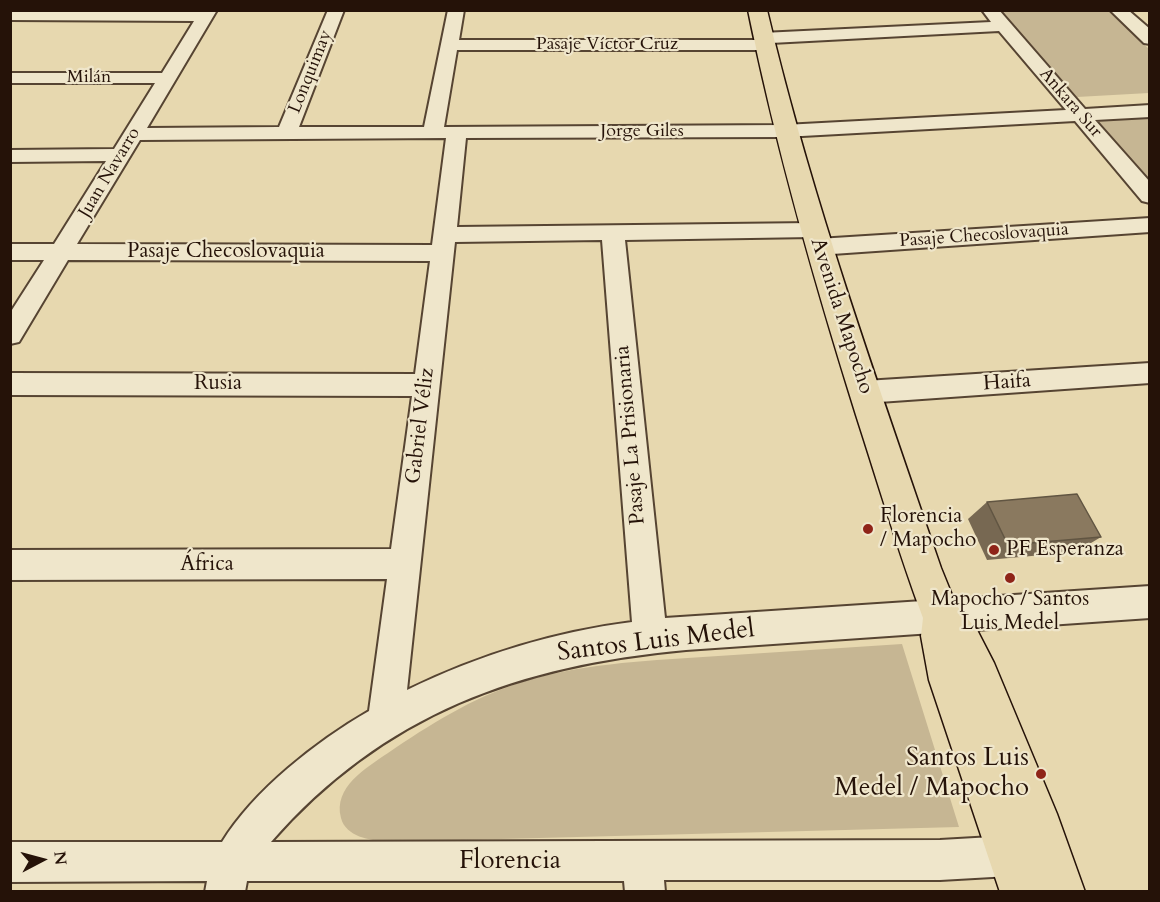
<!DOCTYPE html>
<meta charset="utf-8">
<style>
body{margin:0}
#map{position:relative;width:1160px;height:902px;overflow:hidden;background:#e7d8af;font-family:Cardo,serif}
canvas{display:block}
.frame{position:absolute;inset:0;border:12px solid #251208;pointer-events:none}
.north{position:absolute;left:12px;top:830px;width:60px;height:60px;-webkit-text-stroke:4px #efe6cb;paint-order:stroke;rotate:84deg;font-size:16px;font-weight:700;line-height:24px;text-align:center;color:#251208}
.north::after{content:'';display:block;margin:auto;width:21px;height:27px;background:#251208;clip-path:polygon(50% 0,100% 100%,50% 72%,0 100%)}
</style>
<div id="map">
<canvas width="1160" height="902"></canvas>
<div class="frame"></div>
<div class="north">N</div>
</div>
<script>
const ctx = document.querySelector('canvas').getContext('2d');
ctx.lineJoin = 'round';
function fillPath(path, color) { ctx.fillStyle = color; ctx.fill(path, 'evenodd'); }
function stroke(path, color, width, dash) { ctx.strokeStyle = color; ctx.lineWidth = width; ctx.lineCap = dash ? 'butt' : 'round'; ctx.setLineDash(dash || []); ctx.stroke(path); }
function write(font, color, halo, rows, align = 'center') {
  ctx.font = font + ' Cardo,serif'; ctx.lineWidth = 4.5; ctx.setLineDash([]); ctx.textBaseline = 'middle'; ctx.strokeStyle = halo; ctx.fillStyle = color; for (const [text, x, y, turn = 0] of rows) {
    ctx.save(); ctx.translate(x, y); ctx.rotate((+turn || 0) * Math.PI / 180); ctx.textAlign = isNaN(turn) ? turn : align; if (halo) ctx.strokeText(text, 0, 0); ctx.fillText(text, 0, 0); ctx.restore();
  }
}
const green = new Path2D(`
 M 1000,11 L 1108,11 L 1149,49 L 1149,93 L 1077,97 Z
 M 1149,116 L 1149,184 L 1093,119 Z
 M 902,644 L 959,827 L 386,842 C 370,840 346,837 341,818 C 333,787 366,768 388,753 C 429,725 472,698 519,683 C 578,664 642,661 703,657 C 769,653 836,648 902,644 Z`);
const minor = new Path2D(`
 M 10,10 L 217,10 L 147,128 L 279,127 L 328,10 L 344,10 L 299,127 L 424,127 L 448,10 L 464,10 L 459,40 L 755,40 L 756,34 L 762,33 L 991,22 L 982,10 L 999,10 L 1085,109 L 1150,105 L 1150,117 L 1095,120 L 1150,182 L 1150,203 L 1142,201 L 1075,121 L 784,137 L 466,138 L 457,227 L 813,223 L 821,225 L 824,230 L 821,235 L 813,237 L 625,240 L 665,618 L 1150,586 L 1150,618 L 686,650 C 520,665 384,713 271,842 L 940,840 L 1010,836 L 1024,842 L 1030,856 L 1024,870 L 1010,876 L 940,880 L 664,880 L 665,892 L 625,892 L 624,881 L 247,881 L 245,892 L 205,892 L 207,881 L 10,882 L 10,842 L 222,842 C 254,790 317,741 369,711 L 387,579 L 10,580 L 10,550 L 391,549 L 412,396 L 10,395 L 10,373 L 415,374 L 430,261 L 68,260 L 19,342 L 10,344 L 10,313 L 44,260 L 10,260 L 10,244 L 54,244 L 106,161 L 10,162 L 10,150 L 114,149 L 155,83 L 10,83 L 10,73 L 162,73 L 194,21 L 10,20 ZM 999,31 L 1066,110 L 784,125 L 444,127 L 457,50 L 764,50 L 770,49 L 773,45 L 771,43 ZM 446,138 L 432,245 L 77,244 L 140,140 ZM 602,240 L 632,622 C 553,632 479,655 407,690 L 455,242 Z
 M 1110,10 L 1128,10 L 1150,29 L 1150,44 L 1144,43 Z
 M 1150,218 L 1150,232 L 818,255 L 810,253 L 807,247 L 810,241 L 818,239 Z
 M 1150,363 L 1150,383 L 865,403 L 855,400 L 852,392 L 855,384 L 865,381 Z`);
const major = new Path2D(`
 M 748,10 L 767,10 C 812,201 878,384 941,568 L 956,605 L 977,630 L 994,663 L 1057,814 L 1085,892 L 1000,892 L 929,680 L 921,636 L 923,618 C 898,551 878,483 856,415 C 814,281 776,148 748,10 Z`);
const wall = new Path2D(`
 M 987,502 L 1101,537 L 1076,552 L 987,560 L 968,519 Z`);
const building = new Path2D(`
 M 1077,494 L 1101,537 L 1008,545 L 987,502 Z`);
const markers = [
 [868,529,6,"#8f2418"],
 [994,550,6,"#8f2418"],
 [1010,578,6,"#8f2418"],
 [1041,774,6,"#8f2418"]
];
const farStreetnames = [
 ["Pasaje Víctor Cruz",607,45],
 ["Lonquimay",311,72,-68],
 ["Milán",89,78],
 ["Ankara Sur",1070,103,49],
 ["Jorge Giles",642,132],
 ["Juan Navarro",110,173,-59],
 ["Pasaje Checoslovaquia",984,236,-4]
];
const streetNames = [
 ["Pasaje Checoslovaquia",226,252],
 ["Avenida Mapocho",841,316,72],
 ["Haifa",1007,383,-4],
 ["Rusia",218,384],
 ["Gabriel Véliz",421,426,-83],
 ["Pasaje La Prisionaria",631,435,-95],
 ["África",207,565]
];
const poiNames = [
 ["Florencia",880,517],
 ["/ Mapocho",880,541],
 ["PF Esperanza",1006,550],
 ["Mapocho / Santos",1010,600,"center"],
 ["Luis Medel",1010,624,"center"]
];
const nearStreetnames = [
 ["Santos Luis Medel",656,642,-7],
 ["Florencia",510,862]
];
const nearPoinames = [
 ["Santos Luis",1029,759],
 ["Medel / Mapocho",1029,789]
];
fillPath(green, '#c6b693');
stroke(minor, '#564432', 4);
stroke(major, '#251208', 3);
fillPath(minor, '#efe6cb');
fillPath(major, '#e7d8af');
fillPath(wall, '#776852');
fillPath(building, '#8a795f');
stroke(building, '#615542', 1.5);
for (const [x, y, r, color] of markers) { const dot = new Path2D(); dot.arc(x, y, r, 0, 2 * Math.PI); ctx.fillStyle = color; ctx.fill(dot); stroke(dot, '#efe6cb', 2); }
write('18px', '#251208', '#efe6cb', farStreetnames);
write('21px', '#251208', '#efe6cb', streetNames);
write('21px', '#251208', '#efe6cb', poiNames, 'left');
write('26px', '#251208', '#efe6cb', nearStreetnames);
write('26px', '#251208', '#efe6cb', nearPoinames, 'right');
</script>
